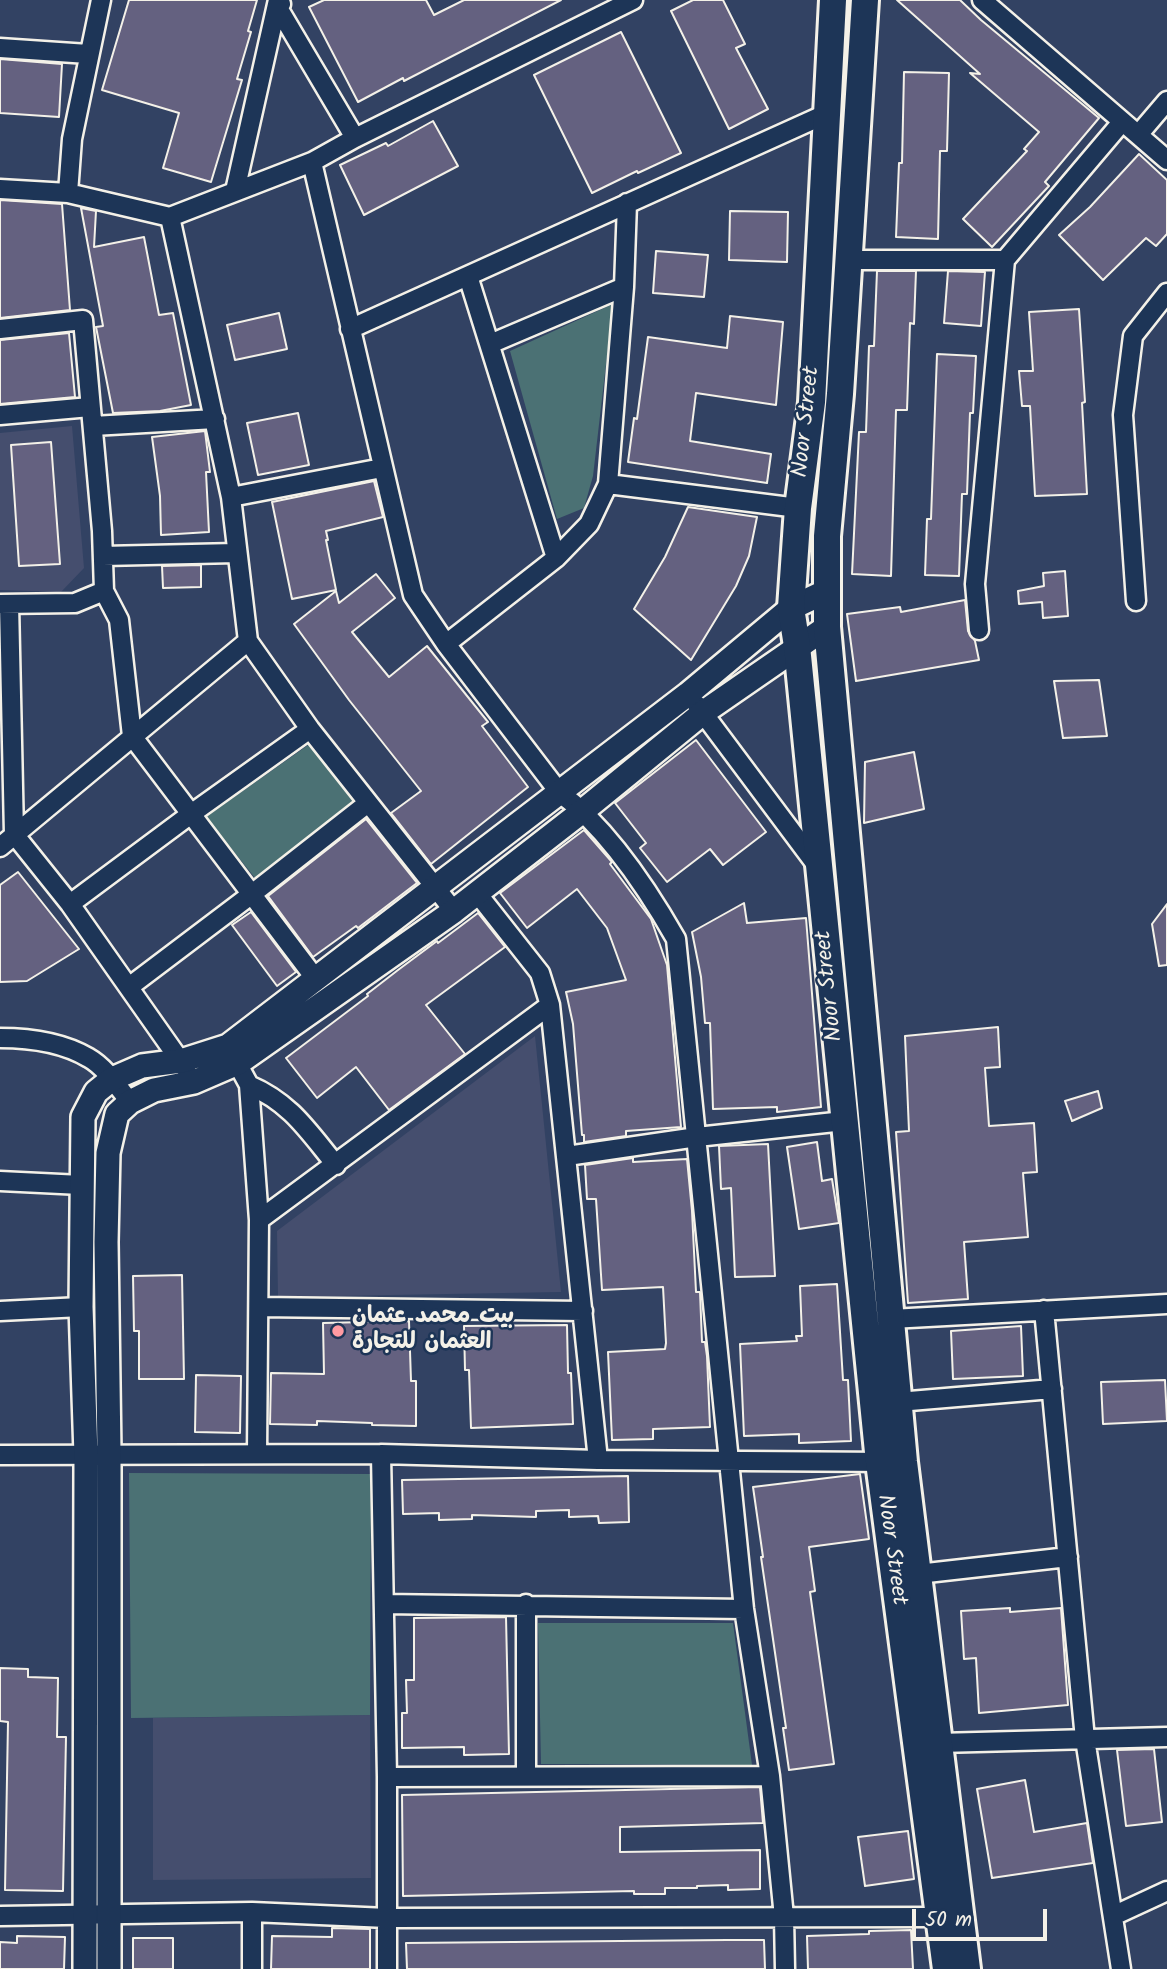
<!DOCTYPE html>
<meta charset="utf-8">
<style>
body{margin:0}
#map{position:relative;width:1167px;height:1969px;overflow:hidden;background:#324263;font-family:Kalam,sans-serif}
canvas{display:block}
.scale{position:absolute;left:912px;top:1909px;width:135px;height:32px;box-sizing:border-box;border:4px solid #f4f1e8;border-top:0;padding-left:9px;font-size:21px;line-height:24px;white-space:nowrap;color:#f4f1e8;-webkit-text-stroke:5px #1d3557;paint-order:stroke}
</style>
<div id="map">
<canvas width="1167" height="1969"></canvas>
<div class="scale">50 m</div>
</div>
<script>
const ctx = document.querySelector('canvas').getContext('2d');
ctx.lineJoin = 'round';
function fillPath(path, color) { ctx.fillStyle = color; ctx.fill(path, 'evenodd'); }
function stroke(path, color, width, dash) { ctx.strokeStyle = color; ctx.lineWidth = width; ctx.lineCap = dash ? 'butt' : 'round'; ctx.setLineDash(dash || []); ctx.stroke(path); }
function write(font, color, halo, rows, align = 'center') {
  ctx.font = font + ' Kalam,"Playpen Sans Arabic",sans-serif'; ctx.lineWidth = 5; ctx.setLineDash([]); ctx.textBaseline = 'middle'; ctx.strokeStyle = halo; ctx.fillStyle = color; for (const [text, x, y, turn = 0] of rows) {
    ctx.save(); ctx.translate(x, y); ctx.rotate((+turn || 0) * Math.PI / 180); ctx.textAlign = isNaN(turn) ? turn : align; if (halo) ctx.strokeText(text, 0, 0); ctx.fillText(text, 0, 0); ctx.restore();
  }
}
const built = new Path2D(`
 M 72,426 L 84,568 L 61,592 L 0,590 L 0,433 Z
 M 535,1036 L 561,1292 L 278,1297 L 277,1231 Z
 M 370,1715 L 371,1878 L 153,1880 L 153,1718 Z`);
const green = new Path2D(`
 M 613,304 L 593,476 L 584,508 L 557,519 L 510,351 Z
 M 311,743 L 357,802 L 255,878 L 206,817 Z
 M 129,1473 L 371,1474 L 370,1715 L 131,1718 Z
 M 538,1623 L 733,1623 L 752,1765 L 541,1764 Z`);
const building = new Path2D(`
 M 129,0 L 257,0 L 248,31 L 251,32 L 237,79 L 242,80 L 211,182 L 163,168 L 179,113 L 102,90 Z
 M 324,0 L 426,0 L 434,15 L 464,0 L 561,0 L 404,81 L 403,78 L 358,102 L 309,7 Z
 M 693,0 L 723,0 L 745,44 L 736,48 L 768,109 L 729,129 L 671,11 Z
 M 897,0 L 960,0 L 981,20 L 1099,118 L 1045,182 L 1049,186 L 992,247 L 963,219 L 1027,151 L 1024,149 L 1039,132 L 970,73 L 980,74 Z
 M 621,32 L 681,153 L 638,173 L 637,171 L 592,193 L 534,75 Z
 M 0,59 L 62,64 L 59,117 L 0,113 Z
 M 904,72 L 949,73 L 947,151 L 940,151 L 938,239 L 896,237 L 899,163 L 902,163 Z
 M 433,121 L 458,166 L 364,215 L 340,165 L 386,143 L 388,146 Z
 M 1139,154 L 1167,180 L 1167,234 L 1156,246 L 1146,238 L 1103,280 L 1059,235 L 1090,207 Z
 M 0,200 L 62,204 L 70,310 L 0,318 Z
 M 81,208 L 96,211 L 94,247 L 144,237 L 159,315 L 173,313 L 191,405 L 160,411 L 113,413 L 96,327 L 103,326 Z
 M 730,211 L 788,212 L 787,262 L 729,260 Z
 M 656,251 L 708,255 L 704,297 L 653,293 Z
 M 877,271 L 916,271 L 914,324 L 910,323 L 907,410 L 896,410 L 891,576 L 852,574 L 859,432 L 866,432 L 869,346 L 874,346 Z
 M 948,271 L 985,272 L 981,326 L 944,323 Z
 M 1079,309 L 1085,402 L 1082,403 L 1087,494 L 1035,496 L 1030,406 L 1022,406 L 1019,371 L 1033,371 L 1029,312 Z
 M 279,313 L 287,349 L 235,360 L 227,325 Z
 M 730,316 L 783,322 L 776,405 L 696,393 L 690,441 L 771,454 L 767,483 L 628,462 L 634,418 L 637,419 L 648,337 L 727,348 Z
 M 69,333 L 75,397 L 0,404 L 0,340 Z
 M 937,354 L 976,356 L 973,413 L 970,413 L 967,494 L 962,494 L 959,576 L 925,575 L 927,519 L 931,519 Z
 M 298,413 L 309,465 L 258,475 L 247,423 Z
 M 205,431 L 210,472 L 206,472 L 209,532 L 161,535 L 160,496 L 152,437 Z
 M 51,442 L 60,564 L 19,566 L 11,445 Z
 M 374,481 L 383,517 L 326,531 L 328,540 L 326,540 L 336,590 L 292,599 L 272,502 Z
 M 688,507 L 757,517 L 749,556 L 736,586 L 691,660 L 634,609 L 665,557 Z
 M 201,565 L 201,587 L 163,588 L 162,566 Z
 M 1065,571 L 1068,616 L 1043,618 L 1042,602 L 1019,604 L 1018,591 L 1044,586 L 1043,573 Z
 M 376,574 L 395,598 L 352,632 L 389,677 L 427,646 L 488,722 L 482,726 L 528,787 L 431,864 L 391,813 L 421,791 L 349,700 L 294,624 L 336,591 L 339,603 Z
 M 965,600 L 968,631 L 975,641 L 979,660 L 856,681 L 847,614 L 900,607 L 901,612 Z
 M 1099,680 L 1107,736 L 1063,738 L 1054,681 Z
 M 696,740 L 766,832 L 723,865 L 710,849 L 667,882 L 640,848 L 646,843 L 615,803 Z
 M 914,752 L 924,809 L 864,823 L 865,762 Z
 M 366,819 L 417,883 L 358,928 L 356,926 L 313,957 L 268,896 Z
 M 584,830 L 612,862 L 610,864 L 651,919 L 667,965 L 681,1127 L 626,1131 L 626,1136 L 584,1142 L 584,1135 L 582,1135 L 573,1024 L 566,992 L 626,980 L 607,928 L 577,889 L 527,928 L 500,893 Z
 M 18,872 L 79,949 L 27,981 L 0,982 L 0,885 Z
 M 744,903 L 747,923 L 806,918 L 821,1107 L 777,1112 L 777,1107 L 713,1109 L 710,1023 L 705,1023 L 701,977 L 692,932 Z
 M 1167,904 L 1167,965 L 1159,966 L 1152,924 Z
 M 251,912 L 296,972 L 277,986 L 232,925 Z
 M 478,913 L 505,947 L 426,1005 L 465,1054 L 389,1110 L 356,1067 L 317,1098 L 286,1058 L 368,996 L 367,994 L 398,970 L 437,941 L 438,943 Z
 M 998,1027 L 1000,1067 L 985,1068 L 989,1126 L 1034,1123 L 1037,1172 L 1023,1173 L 1028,1237 L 964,1242 L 968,1299 L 908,1303 L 896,1132 L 909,1131 L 905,1036 Z
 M 1098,1091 L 1102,1108 L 1072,1121 L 1065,1101 Z
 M 817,1142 L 822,1181 L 832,1179 L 839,1223 L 799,1229 L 787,1147 Z
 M 768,1144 L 775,1276 L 735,1277 L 731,1188 L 721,1189 L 719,1146 Z
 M 633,1158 L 633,1162 L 687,1159 L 692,1211 L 696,1292 L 700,1292 L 702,1342 L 705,1342 L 707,1356 L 710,1427 L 653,1429 L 653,1439 L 612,1440 L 608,1352 L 665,1349 L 666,1343 L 663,1287 L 602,1290 L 596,1199 L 587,1199 L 585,1165 Z
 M 182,1275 L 184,1379 L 139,1379 L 139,1331 L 134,1331 L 133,1276 Z
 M 837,1284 L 843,1380 L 848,1380 L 851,1441 L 799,1443 L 799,1434 L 744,1436 L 740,1344 L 797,1341 L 796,1336 L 802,1336 L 800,1286 Z
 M 409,1321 L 411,1381 L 416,1381 L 416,1426 L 372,1425 L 372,1423 L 317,1421 L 317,1425 L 270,1424 L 271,1373 L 324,1374 L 323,1323 Z
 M 567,1325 L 568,1373 L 571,1373 L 573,1424 L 471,1428 L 469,1370 L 465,1370 L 464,1326 Z
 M 1021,1326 L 1023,1376 L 953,1379 L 951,1331 Z
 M 196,1375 L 241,1376 L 240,1433 L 195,1432 Z
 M 1165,1380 L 1167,1421 L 1103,1424 L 1101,1382 Z
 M 860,1474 L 869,1539 L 809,1547 L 815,1591 L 810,1592 L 834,1764 L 789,1770 L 783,1728 L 786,1728 L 761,1557 L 763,1557 L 753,1487 Z
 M 628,1476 L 629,1522 L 599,1523 L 598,1516 L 569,1517 L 569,1510 L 536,1511 L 536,1517 L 472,1515 L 472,1519 L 439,1520 L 439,1513 L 403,1514 L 402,1480 Z
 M 1010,1608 L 1010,1612 L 1061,1608 L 1068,1705 L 979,1713 L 976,1658 L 964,1659 L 961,1611 Z
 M 506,1617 L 509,1754 L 464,1755 L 464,1747 L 402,1748 L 402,1713 L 407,1713 L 406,1680 L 414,1680 L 414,1618 Z
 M 0,1668 L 28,1669 L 28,1677 L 58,1678 L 57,1737 L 66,1737 L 63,1891 L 5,1890 L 8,1722 L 0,1721 Z
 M 1154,1749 L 1162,1822 L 1126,1826 L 1117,1750 Z
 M 1025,1780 L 1034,1832 L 1087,1823 L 1093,1863 L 992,1878 L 977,1789 Z
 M 760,1787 L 763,1823 L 620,1827 L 620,1852 L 760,1850 L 760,1889 L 728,1890 L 728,1885 L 697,1886 L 697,1888 L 665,1888 L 665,1894 L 634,1894 L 634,1891 L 403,1896 L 402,1795 Z
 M 908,1831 L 914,1879 L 865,1886 L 858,1837 Z
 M 332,1928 L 370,1929 L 370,1969 L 271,1969 L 272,1936 L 332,1937 Z
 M 911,1930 L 913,1969 L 808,1969 L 807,1936 L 869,1934 L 869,1931 Z
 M 17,1936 L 65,1937 L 64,1969 L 0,1969 L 0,1942 L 17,1943 Z
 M 133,1938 L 173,1938 L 173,1969 L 133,1969 Z
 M 727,1940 L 764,1940 L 765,1969 L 407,1969 L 406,1943 Z`);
const minor = new Path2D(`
 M 982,0 L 1167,160
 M 281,4 L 277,6 L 355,138
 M 0,48 L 88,54
 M 1138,135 L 1167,101
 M 312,162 L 413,595 L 446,644 L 559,792 C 606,827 647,888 676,939 L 744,1609 L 770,1776 L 784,1917 L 785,1969
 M 0,189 L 68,193 L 170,217 L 312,162 L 355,138 L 633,0
 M 235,191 L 278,0
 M 68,193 L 72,139 L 101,0
 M 170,217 L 231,497 L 248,641 L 310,729 L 454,911
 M 849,260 L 1005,260
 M 468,276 L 556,558
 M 0,329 L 83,320 L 102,531 L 104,591 L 75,603 L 0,604
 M 350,329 L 828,113
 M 490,344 L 624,287
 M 0,415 L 90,407
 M 93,426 L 215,419
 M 608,484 L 798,508
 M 231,497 L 382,468
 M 103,556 L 236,553
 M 104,591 L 119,620 L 132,736 L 315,978
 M 1136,601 L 1123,415 L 1133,336 L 1167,293
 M 9,604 L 14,834 L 70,904 L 186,1069
 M 979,630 L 975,584 L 1005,260 L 1122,122
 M 446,644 L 556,558 L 589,524 L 608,484 L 624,287 L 627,203
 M 697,705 L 818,867
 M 0,847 L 248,641
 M 477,893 L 540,973 L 550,1005 L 598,1460
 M 70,904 L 191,814 L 310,729
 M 129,987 L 252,894 L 368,803
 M 0,1038 C 31,1038 62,1042 89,1058 C 105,1067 118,1087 130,1102
 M 231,1052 L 249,1085 L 259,1220 L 257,1453
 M 249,1085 C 291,1103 308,1131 336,1165
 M 567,1156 L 697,1137 L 844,1121
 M 0,1181 L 81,1185
 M 259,1220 L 550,1005
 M 259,1307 L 583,1311
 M 1044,1310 L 1085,1739 L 1121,1969
 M 0,1311 L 81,1307
 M 891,1319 L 1167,1304
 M 898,1402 L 1052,1389
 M 381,1454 L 387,1777 L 387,1969
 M 0,1455 L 381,1454 L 598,1460 L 889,1462
 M 918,1574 L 1068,1557
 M 384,1604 L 744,1609
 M 526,1604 L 526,1776
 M 939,1743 L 1167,1737
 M 387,1777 L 770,1776
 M 252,1912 L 252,1969
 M 0,1916 L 252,1912 L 387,1918 L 939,1917
 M 1113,1916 L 1167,1891`);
const tertiary = new Path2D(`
 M 85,1969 L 86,1455 L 81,1307 L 83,1117 L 96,1092 L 112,1079 L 142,1066 L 181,1061 L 228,1046 L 688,694 L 791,608 L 827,591
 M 109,1969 L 109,1453 L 106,1242 L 108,1153 L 117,1114 L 130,1102 L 154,1090 L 194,1082 L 238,1063 L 454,911 L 584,810 L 704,712 L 827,627`);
const secondary = new Path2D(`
 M 833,0 L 812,402 L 798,508 L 791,608 L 797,646 L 879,1462 L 946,1969
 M 865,0 L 840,394 L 827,536 L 827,627 L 904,1462 L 967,1969`);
const markers = [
 [338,1331,7,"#ff9aa2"]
];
const streetNames = [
 ["Noor Street",808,422,-84],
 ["Noor Street",831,986,-96],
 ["Noor Street",890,1550,82]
];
const poiNames = [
 ["بيت محمد عثمان",352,1318],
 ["العثمان للتجارة",352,1344]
];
fillPath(built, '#454e6e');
fillPath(green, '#4b7174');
fillPath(building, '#646180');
stroke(building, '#f4f1e8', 2);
stroke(minor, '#f4f1e8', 23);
stroke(tertiary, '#f4f1e8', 28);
stroke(secondary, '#f4f1e8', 32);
stroke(minor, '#1d3557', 18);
stroke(tertiary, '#1d3557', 23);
stroke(secondary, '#1d3557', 26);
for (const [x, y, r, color] of markers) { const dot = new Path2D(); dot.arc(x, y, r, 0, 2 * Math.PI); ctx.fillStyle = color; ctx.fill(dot); stroke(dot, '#1d3557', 2.5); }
write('23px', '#f4f1e8', '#1d3557', streetNames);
write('bold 23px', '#f4f1e8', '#1d3557', poiNames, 'left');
</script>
